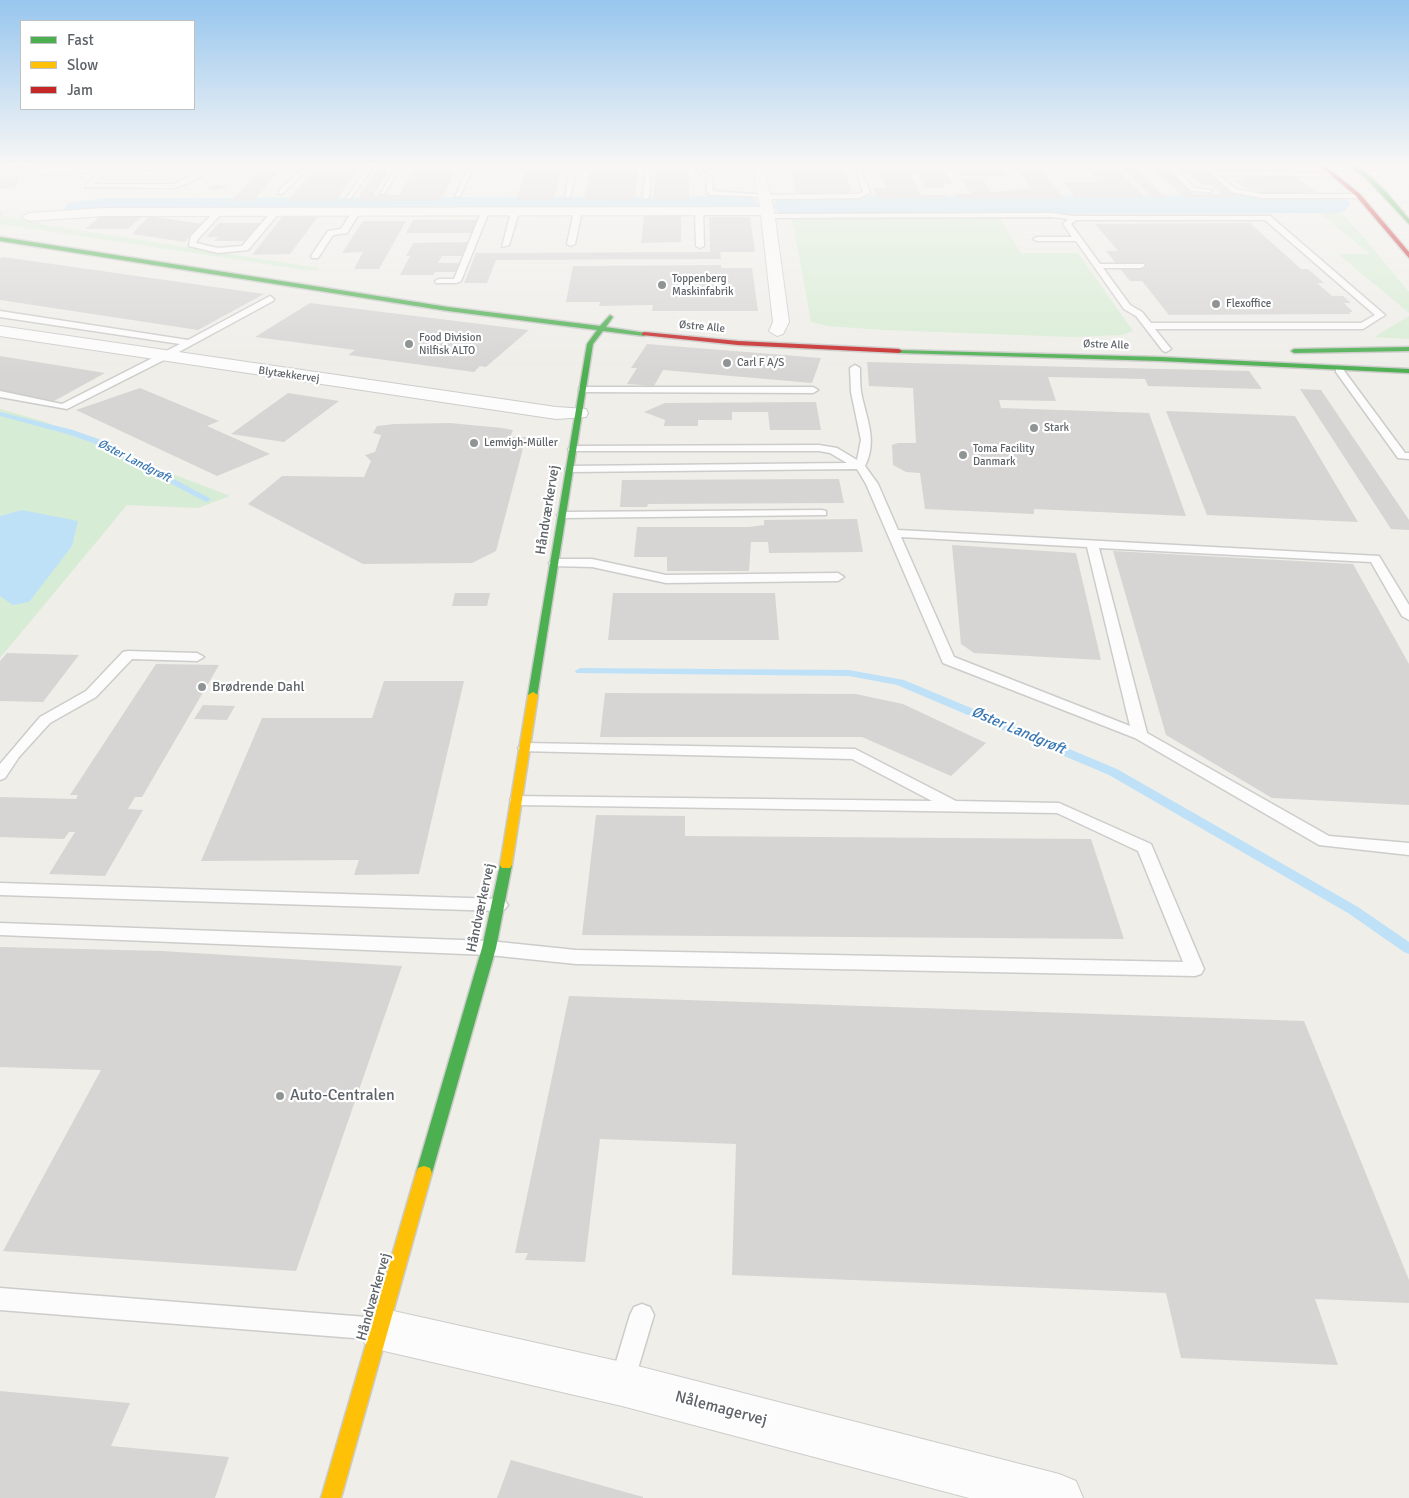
<!DOCTYPE html>
<meta charset="utf-8">
<style>
body{margin:0}
#map{position:relative;width:1409px;height:1498px;overflow:hidden;background:#efeee9;font-family:Signika,sans-serif}
canvas{display:block}
.legend{position:absolute;left:20px;top:20px;width:175px;height:90px;box-sizing:border-box;background:#fff;border:1px solid #bfc1c3;margin:0;padding:6px 9px;list-style:none;font-size:15px;color:#5e6368}
.legend li{display:flex;align-items:center;gap:10px;height:25px}
.legend b{width:25px;border:1px solid #bfc1c3}
</style>
<div id="map">
<canvas width="1409" height="1498"></canvas>
<ul class="legend">
<li><b style="height:6px;background:#4caf50"></b>Fast</li>
<li><b style="height:6px;background:#ffc107"></b>Slow</li>
<li><b style="height:6px;background:#c62828"></b>Jam</li>
</ul>
</div>
<script>
const ctx = document.querySelector('canvas').getContext('2d');
ctx.lineJoin = 'round';
function fillPath(path, color) { ctx.fillStyle = color; ctx.fill(path, 'evenodd'); }
function stroke(path, color, width, dash) { ctx.strokeStyle = color; ctx.lineWidth = width; ctx.lineCap = dash ? 'butt' : 'round'; ctx.setLineDash(dash || []); ctx.stroke(path); }
function write(font, color, halo, rows, align = 'center') {
  ctx.font = font + ' Signika,sans-serif'; ctx.lineWidth = 4.5; ctx.setLineDash([]); ctx.textBaseline = 'middle'; ctx.strokeStyle = halo; ctx.fillStyle = color; for (const [text, x, y, turn = 0] of rows) {
    ctx.save(); ctx.translate(x, y); ctx.rotate((+turn || 0) * Math.PI / 180); ctx.textAlign = isNaN(turn) ? turn : align; if (halo) ctx.strokeText(text, 0, 0); ctx.fillText(text, 0, 0); ctx.restore();
  }
}
const green = new Path2D(`
 M 0,211 L 4,211 L 2,216 L 43,223 L 40,224 L 318,268 L 318,270 L 306,270 L 0,224 Z
 M 1317,211 L 1339,211 L 1361,234 L 1409,292 L 1409,313 L 1338,254 L 1370,254 Z
 M 999,217 L 1021,253 L 1078,253 L 1133,331 L 1123,335 L 1071,337 L 884,330 L 827,326 L 811,322 L 792,218 Z
 M 1409,316 L 1409,339 L 1374,337 Z
 M 0,409 L 46,422 L 79,438 L 230,496 L 198,508 L 127,505 L 0,658 L 0,596 L 22,510 L 0,516 Z`);
const water = new Path2D(`
 M 22,510 L 78,521 L 72,546 L 29,602 L 13,605 L 0,596 L 0,516 Z`);
const stream = new Path2D(`
 M 0,412 L 73,430 L 104,441 L 211,499 L 207,502 L 204,501 L 98,445 L 67,434 L 0,416 Z
 M 580,668 L 849,670 L 904,680 L 1117,769 L 1358,907 L 1409,942 L 1409,954 L 1404,952 L 1348,913 L 1109,775 L 897,685 L 849,676 L 576,673 L 575,671 Z`);
const river = new Path2D(`
 M 1334,195 L 1345,197 L 1350,204 L 1345,211 L 1334,213 L 789,214 L 778,212 L 773,205 L 778,198 L 789,196 Z
 M 743,196 L 754,198 L 759,205 L 754,212 L 743,214 L 105,216 L 79,219 L 68,217 L 63,210 L 68,203 L 105,198 Z`);
const building = new Path2D(`
 M 1086,168 L 1117,168 L 1146,198 L 1076,198 L 1063,182 L 1098,182 Z
 M 1123,168 L 1136,168 L 1165,198 L 1152,198 Z
 M 1153,168 L 1166,168 L 1193,194 L 1222,194 L 1213,186 L 1203,186 L 1188,173 L 1182,173 L 1177,168 L 1206,168 L 1240,198 L 1184,198 Z
 M 689,169 L 689,200 L 653,200 L 655,170 Z
 M 878,169 L 944,169 L 953,184 L 943,184 L 945,188 L 924,188 L 917,173 L 910,173 L 921,195 L 946,195 L 948,198 L 877,199 L 873,188 L 886,188 Z
 M 956,169 L 1004,169 L 1009,176 L 961,176 Z
 M 1016,169 L 1041,169 L 1064,199 L 959,199 L 956,194 L 971,194 L 962,179 L 983,179 L 991,192 L 1031,189 Z
 M 357,170 L 336,201 L 288,201 L 312,171 Z
 M 376,170 L 389,170 L 373,195 L 399,195 L 413,170 L 456,170 L 441,200 L 356,201 Z
 M 526,170 L 561,170 L 554,200 L 516,200 Z
 M 590,170 L 638,170 L 635,200 L 584,200 Z
 M 790,170 L 845,170 L 853,194 L 796,194 Z
 M 259,171 L 280,171 L 253,201 L 231,201 Z
 M 1261,174 L 1292,174 L 1316,192 L 1262,194 L 1258,191 L 1244,188 L 1234,180 L 1245,180 L 1242,177 L 1265,177 Z
 M 19,178 L 16,187 L 0,189 L 0,180 Z
 M 215,185 L 224,185 L 227,187 L 217,190 L 206,189 Z
 M 102,215 L 144,215 L 128,229 L 85,229 Z
 M 644,215 L 681,215 L 681,242 L 641,243 Z
 M 149,216 L 202,224 L 185,242 L 132,234 Z
 M 282,217 L 318,217 L 290,254 L 252,255 Z
 M 709,217 L 750,217 L 755,252 L 720,252 L 721,259 L 496,260 L 487,283 L 464,283 L 476,253 L 710,252 Z
 M 413,220 L 477,220 L 472,233 L 406,233 Z
 M 363,221 L 406,221 L 379,269 L 354,269 L 363,252 L 342,253 Z
 M 219,223 L 262,223 L 247,241 L 214,241 L 218,237 L 206,237 Z
 M 1250,223 L 1301,269 L 1308,269 L 1324,283 L 1317,283 L 1332,296 L 1343,296 L 1351,303 L 1344,303 L 1353,312 L 1349,312 L 1351,314 L 1169,315 L 1142,281 L 1130,281 L 1106,251 L 1118,251 L 1095,224 Z
 M 468,242 L 463,256 L 442,256 L 438,263 L 459,263 L 456,272 L 435,272 L 434,275 L 400,275 L 410,256 L 406,256 L 413,243 Z
 M 3,257 L 264,294 L 198,330 L 0,300 L 0,258 Z
 M 721,265 L 721,268 L 752,268 L 758,311 L 652,311 L 653,305 L 599,306 L 600,302 L 566,302 L 573,266 Z
 M 310,303 L 529,330 L 486,367 L 480,366 L 474,372 L 348,355 L 355,350 L 255,337 Z
 M 647,344 L 821,358 L 812,383 L 663,370 L 654,386 L 627,384 L 637,368 L 631,368 Z
 M 0,356 L 105,373 L 54,401 L 0,391 Z
 M 867,362 L 1249,371 L 1262,389 L 1148,386 L 1145,379 L 1048,377 L 1056,401 L 999,400 L 1001,408 L 1149,413 L 1186,516 L 1034,509 L 1034,514 L 925,509 L 920,473 L 906,472 L 893,465 L 892,445 L 898,443 L 916,443 L 913,388 L 869,386 Z
 M 140,388 L 219,421 L 207,426 L 270,454 L 217,476 L 76,410 Z
 M 1300,389 L 1321,390 L 1409,520 L 1409,530 L 1391,529 Z
 M 288,393 L 339,401 L 284,442 L 231,434 Z
 M 816,402 L 821,430 L 770,430 L 768,412 L 732,412 L 732,420 L 698,420 L 698,426 L 664,426 L 665,420 L 644,412 L 665,403 Z
 M 1166,411 L 1295,416 L 1358,522 L 1207,515 Z
 M 450,423 L 502,428 L 513,430 L 510,437 L 526,437 L 496,551 L 472,563 L 363,564 L 248,504 L 282,476 L 364,477 L 371,461 L 365,455 L 375,452 L 381,435 L 373,433 L 377,426 L 395,424 Z
 M 839,479 L 844,503 L 648,504 L 647,507 L 620,507 L 622,480 Z
 M 857,519 L 863,552 L 769,553 L 768,542 L 751,542 L 749,571 L 667,571 L 667,557 L 634,557 L 637,527 L 749,527 L 764,525 L 764,520 Z
 M 952,545 L 1076,553 L 1101,660 L 974,653 L 961,644 Z
 M 1113,551 L 1353,564 L 1409,664 L 1409,805 L 1272,798 L 1166,735 Z
 M 455,593 L 490,593 L 487,606 L 452,606 Z
 M 613,593 L 775,593 L 779,640 L 608,640 Z
 M 7,653 L 79,655 L 43,702 L 0,701 L 0,661 Z
 M 156,664 L 219,665 L 142,797 L 135,797 L 128,809 L 143,810 L 105,876 L 49,874 L 75,832 L 69,832 L 64,839 L 0,837 L 0,797 L 76,799 L 78,795 L 70,795 Z
 M 384,681 L 464,681 L 419,874 L 354,875 L 359,860 L 201,861 L 262,718 L 372,718 Z
 M 605,693 L 856,694 L 903,704 L 986,743 L 951,776 L 862,737 L 600,737 Z
 M 203,705 L 235,706 L 227,720 L 194,719 Z
 M 596,815 L 685,816 L 685,836 L 1091,839 L 1124,939 L 582,935 Z
 M 0,947 L 162,951 L 402,966 L 296,1271 L 3,1251 L 101,1070 L 0,1067 Z
 M 569,996 L 1304,1021 L 1409,1280 L 1409,1303 L 1315,1299 L 1338,1365 L 1181,1358 L 1166,1293 L 732,1275 L 736,1144 L 600,1139 L 585,1262 L 525,1260 L 528,1253 L 515,1253 Z
 M 0,1391 L 130,1403 L 111,1446 L 229,1457 L 215,1498 L 0,1498 Z
 M 511,1460 L 643,1497 L 643,1498 L 497,1498 Z`);
const lane = new Path2D(`
 M 108,165 L 110,168 L 94,184 L 174,184 L 214,165 L 221,165 L 187,184 L 174,188 L 86,187 L 86,185 Z
 M 308,165 L 314,165 L 282,194 L 278,194 L 282,187 Z
 M 369,165 L 375,165 L 350,199 L 346,199 Z
 M 397,165 L 403,165 L 384,194 L 380,194 Z
 M 469,165 L 475,165 L 460,196 L 455,197 Z
 M 575,165 L 581,165 L 580,172 L 575,175 L 570,197 L 565,198 L 569,174 L 574,171 Z
 M 646,165 L 652,165 L 649,197 L 646,199 L 643,197 Z
 M 695,165 L 701,165 L 701,169 L 712,177 L 713,191 L 767,195 L 858,194 L 863,192 L 854,165 L 860,165 L 870,193 L 859,198 L 765,199 L 762,197 L 710,195 L 707,193 L 707,179 L 696,171 Z
 M 1164,165 L 1171,165 L 1195,188 L 1213,190 L 1210,192 L 1191,191 Z
 M 1213,171 L 1335,173 L 1337,176 L 1219,175 L 1236,189 L 1261,194 L 1358,194 L 1361,196 L 1358,198 L 1261,198 L 1232,192 L 1211,174 Z
 M 578,209 L 582,211 L 575,244 L 571,246 L 567,244 L 574,211 Z
 M 699,209 L 703,211 L 704,246 L 700,248 L 696,246 L 695,211 Z
 M 216,210 L 223,212 L 198,239 L 196,243 L 218,248 L 242,246 L 273,210 L 280,212 L 248,250 L 218,253 L 189,246 L 191,236 Z
 M 353,210 L 360,212 L 347,233 L 333,235 L 318,258 L 312,258 L 311,256 L 328,231 L 341,229 Z
 M 482,210 L 489,212 L 461,281 L 457,283 L 436,283 L 435,281 L 439,279 L 454,279 Z
 M 515,210 L 519,212 L 509,245 L 502,247 L 511,212 Z
 M 1051,213 L 1074,216 L 1270,216 L 1385,315 L 1363,329 L 1155,329 L 1171,349 L 1166,352 L 1163,351 L 1136,316 L 1124,309 L 1076,241 L 1037,241 L 1033,239 L 1037,237 L 1072,237 L 1063,224 L 1068,219 L 1051,217 L 768,218 L 764,216 L 768,214 ZM 1076,220 L 1265,220 L 1375,315 L 1361,323 L 1151,323 L 1142,312 L 1130,305 L 1103,268 L 1141,268 L 1145,266 L 1144,264 L 1100,264 L 1071,224 Z
 M 270,296 L 274,299 L 273,301 L 166,359 L 67,409 L 0,397 L 0,391 L 62,404 L 180,344 L 0,317 L 0,311 L 188,340 Z
 M 855,365 L 860,368 C 860,376 860,384 861,392 C 866,418 878,440 865,466 L 878,484 L 898,530 L 1379,556 L 1409,605 L 1409,620 L 1402,616 L 1371,562 L 1099,548 L 1147,733 L 1329,836 L 1409,843 L 1409,855 L 1319,845 L 1135,738 L 943,663 L 866,484 L 857,469 L 570,472 L 565,469 L 570,466 L 847,463 L 830,453 L 819,451 L 569,451 L 568,449 L 573,446 L 819,445 L 837,448 L 857,460 L 861,440 L 851,392 L 850,368 ZM 901,537 L 1087,547 L 1130,726 L 954,657 Z
 M 1336,368 L 1342,368 L 1405,453 L 1409,453 L 1409,459 L 1398,458 L 1336,372 Z
 M 582,387 L 813,387 L 818,390 L 813,393 L 579,392 L 579,388 Z
 M 822,510 L 826,511 L 826,515 L 563,518 L 557,515 L 563,512 Z
 M 555,559 L 592,559 L 666,575 L 838,573 L 844,577 L 838,581 L 666,583 L 592,567 L 551,566 L 549,563 Z
 M 128,651 L 197,653 L 204,657 L 197,661 L 132,659 L 96,697 L 50,723 L 19,757 L 5,778 L 0,780 L 0,764 L 40,717 L 86,691 L 123,652 Z
 M 525,743 L 855,749 L 956,801 L 1059,803 L 1151,844 L 1204,969 L 1201,974 L 1195,976 L 576,964 L 489,955 L 0,935 L 0,923 L 489,941 L 576,950 L 1183,962 L 1138,851 L 1057,813 L 518,805 L 512,804 L 510,800 L 512,796 L 932,801 L 852,759 L 520,751 L 518,748 Z
 M 0,883 L 499,899 L 505,901 L 508,905 L 505,909 L 499,911 L 0,895 Z
 M 0,1288 L 379,1318 L 387,1321 L 391,1329 L 387,1337 L 379,1340 L 0,1310 Z
 M 642,1304 L 650,1307 L 654,1315 L 634,1382 L 631,1391 L 622,1394 L 613,1391 L 610,1382 L 630,1315 L 634,1307 Z`);
const street = new Path2D(`
 M 99,165 L 177,165 L 171,169 L 0,177 L 0,169 Z
 M 752,165 L 764,165 L 774,211 L 789,322 L 783,334 L 777,336 L 769,331 L 773,322 L 761,215 L 104,216 L 29,221 L 22,217 L 29,213 L 104,208 L 760,207 Z
 M 0,326 L 556,407 L 586,409 L 588,413 L 586,417 L 556,419 L 0,336 Z
 M 380,1308 L 622,1362 L 1059,1474 L 1076,1481 L 1083,1498 L 969,1498 L 622,1406 L 380,1350 L 365,1344 L 359,1329 L 365,1314 Z`);
const fast = new Path2D(`
 M 1347,165 C 1367,165 1396,204 1409,219 L 1409,224 L 1366,178 Z
 M 0,237 L 448,307 L 600,326 L 610,315 L 613,317 L 606,327 L 646,333 L 646,335 L 644,336 L 603,331 L 593,344 L 537,697 L 533,698 L 528,695 L 587,344 L 597,330 L 448,311 L 0,241 Z
 M 1409,347 L 1409,351 L 1294,353 L 1291,351 L 1294,349 Z
 M 897,350 L 1160,357 L 1409,369 L 1409,373 L 1160,361 L 899,353 L 897,352 Z
 M 506,861 L 510,862 L 512,865 L 496,948 L 432,1173 L 430,1178 L 424,1180 L 418,1178 L 416,1173 L 482,948 L 500,865 L 502,862 Z`);
const slow = new Path2D(`
 M 533,692 L 538,695 L 512,865 L 510,868 L 502,868 L 500,865 L 528,695 Z
 M 424,1166 L 430,1168 L 432,1173 L 341,1498 L 321,1498 L 416,1173 L 418,1168 Z`);
const jam = new Path2D(`
 M 1319,165 L 1324,165 L 1360,194 L 1409,252 L 1409,258 L 1356,196 Z
 M 644,332 L 738,341 L 899,349 L 902,351 L 899,353 L 738,345 L 642,335 L 642,333 Z`);
const markers = [
 [662,285,5,"#919495"],
 [1216,304,5,"#919495"],
 [409,344,5,"#919495"],
 [727,363,5,"#919495"],
 [1034,428,5,"#919495"],
 [474,443,5,"#919495"],
 [963,455,5,"#919495"],
 [202,687,5,"#919495"],
 [280,1096,5,"#919495"]
];
const farPoinames = [
 ["Toppenberg",672,279],
 ["Maskinfabrik",672,292],
 ["Flexoffice",1226,304],
 ["Food Division",419,338],
 ["Nilfisk ALTO",419,351],
 ["Carl F A/S",737,363],
 ["Stark",1044,428],
 ["Lemvigh-Müller",484,443],
 ["Toma Facility",973,449],
 ["Danmark",973,462]
];
const farStreetnames = [
 ["Østre Alle",702,327,5],
 ["Østre Alle",1106,345,2],
 ["Blytækkervej",289,375,8]
];
const farWaternames = [
 ["Øster Landgrøft",134,461,27]
];
const streetNames = [
 ["Håndværkervej",548,510,-81],
 ["Håndværkervej",481,908,-78],
 ["Håndværkervej",374,1297,-74]
];
const poiNames = [
 ["Brødrende Dahl",212,687]
];
const waterNames = [
 ["Øster Landgrøft",1018,731,23]
];
const nearPoinames = [
 ["Auto-Centralen",290,1096]
];
const nearStreetnames = [
 ["Nålemagervej",721,1409,15]
];
fillPath(green, '#d7ecd4');
fillPath(water, '#bee1f8');
fillPath(stream, '#bee1f8');
fillPath(river, '#bee1f8');
fillPath(building, '#d6d5d3');
stroke(lane, '#cccccb', 3);
stroke(street, '#cccccb', 2);
stroke(fast, '#cbcbca', 3);
stroke(slow, '#cbcbca', 3);
stroke(jam, '#cbcbca', 3);
fillPath(lane, '#fdfcfc');
fillPath(street, '#fdfcfc');
fillPath(fast, '#4caf50');
fillPath(slow, '#ffc107');
fillPath(jam, '#c62828');
const sky = ctx.createLinearGradient(0, 0, 0, 374);
sky.addColorStop(0, '#97c6ee');
sky.addColorStop(0.44, '#f8f7f5');
sky.addColorStop(1, '#f8f7f500');
ctx.fillStyle = sky;
ctx.fillRect(0, 0, 1409, 374);
for (const [x, y, r, color] of markers) { const dot = new Path2D(); dot.arc(x, y, r, 0, 2 * Math.PI); ctx.fillStyle = color; ctx.fill(dot); stroke(dot, '#fff', 2); }
write('11px', '#5e6368', '#fff', farPoinames, 'left');
write('11px', '#5e6368', '#fff', farStreetnames);
write('italic 12px', '#3977b2', '#fff', farWaternames);
write('14px', '#5e6368', '#fff', streetNames);
write('14px', '#5e6368', '#fff', poiNames, 'left');
write('italic 15px', '#3977b2', '#fff', waterNames);
write('16px', '#5e6368', '#fff', nearPoinames, 'left');
write('16px', '#5e6368', '#fff', nearStreetnames);
</script>
